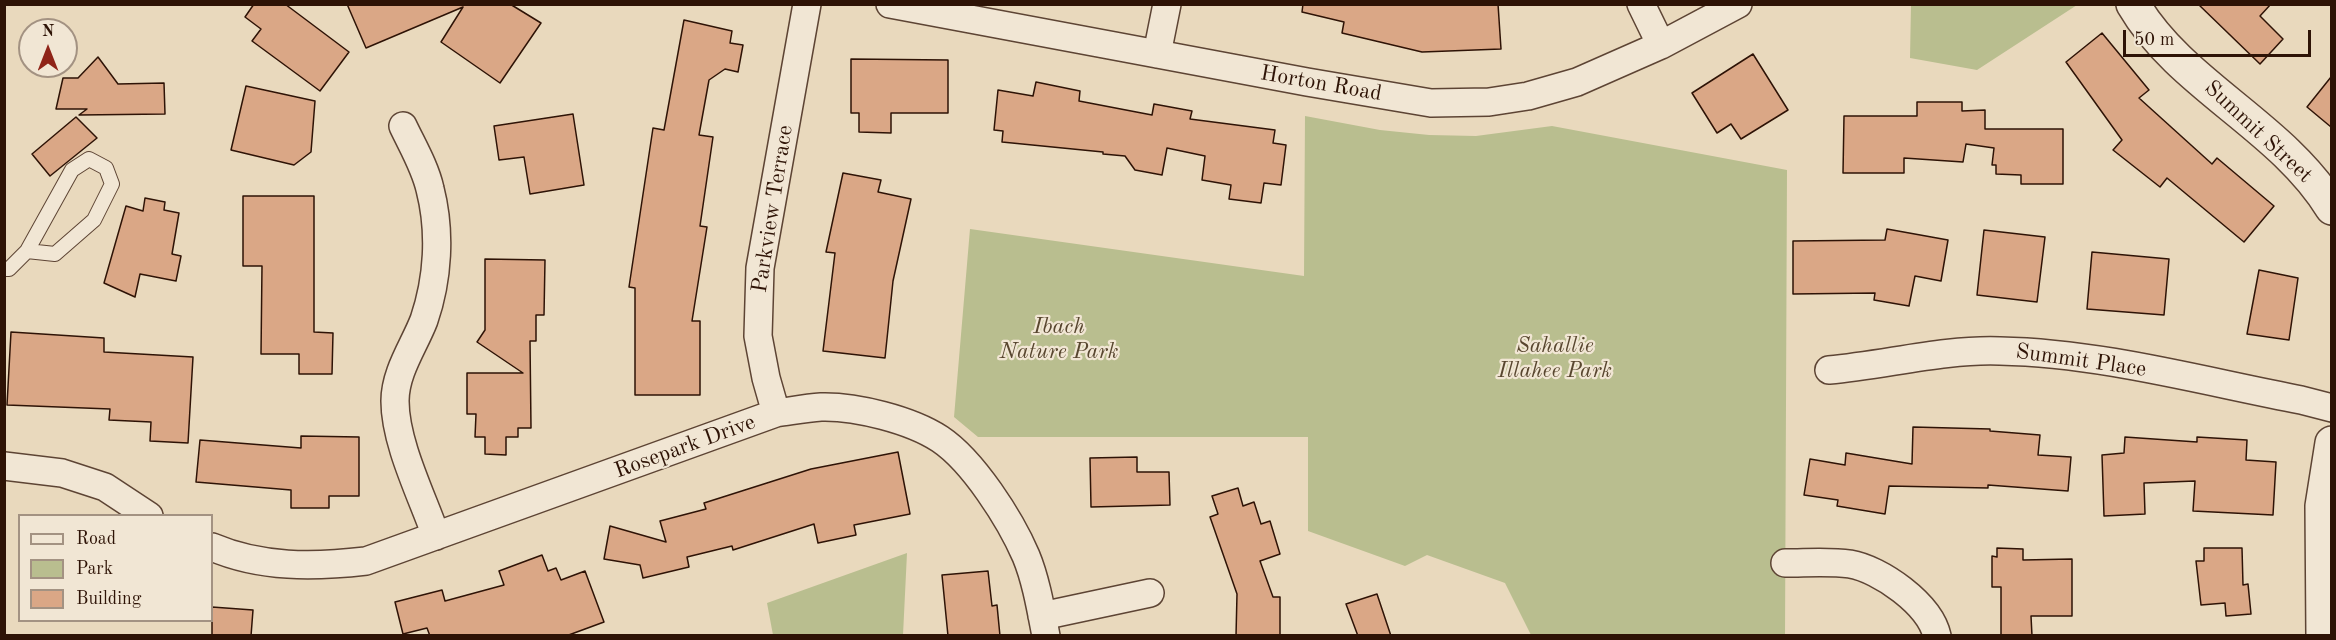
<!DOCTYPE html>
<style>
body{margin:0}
#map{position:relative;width:2336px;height:640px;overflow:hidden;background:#e9d9bd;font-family:"Old Standard TT",serif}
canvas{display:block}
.frame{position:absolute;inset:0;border:6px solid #2e1306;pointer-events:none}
.legend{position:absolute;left:18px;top:514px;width:195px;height:108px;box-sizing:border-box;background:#f1e6d4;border:2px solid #a39282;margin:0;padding:8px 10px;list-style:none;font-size:18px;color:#2e1306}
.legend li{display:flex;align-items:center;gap:12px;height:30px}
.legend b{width:30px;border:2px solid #a39282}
.north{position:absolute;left:18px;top:18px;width:60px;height:60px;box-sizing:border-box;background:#f1e6d4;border:2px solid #a39282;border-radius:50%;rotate:0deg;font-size:16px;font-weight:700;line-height:24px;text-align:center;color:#2e1306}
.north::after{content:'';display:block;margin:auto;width:21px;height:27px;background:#8f2418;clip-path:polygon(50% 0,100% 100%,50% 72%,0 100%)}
.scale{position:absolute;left:2123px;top:30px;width:188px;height:27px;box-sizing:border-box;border:3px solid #2e1306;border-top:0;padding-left:8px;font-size:18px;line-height:21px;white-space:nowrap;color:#2e1306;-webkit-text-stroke:4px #f1e6d4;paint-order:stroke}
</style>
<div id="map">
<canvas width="2336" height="640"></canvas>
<div class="frame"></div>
<ul class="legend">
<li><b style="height:8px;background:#f1e6d4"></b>Road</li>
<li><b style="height:16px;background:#b9be8f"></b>Park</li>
<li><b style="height:16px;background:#daa786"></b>Building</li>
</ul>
<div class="north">N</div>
<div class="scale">50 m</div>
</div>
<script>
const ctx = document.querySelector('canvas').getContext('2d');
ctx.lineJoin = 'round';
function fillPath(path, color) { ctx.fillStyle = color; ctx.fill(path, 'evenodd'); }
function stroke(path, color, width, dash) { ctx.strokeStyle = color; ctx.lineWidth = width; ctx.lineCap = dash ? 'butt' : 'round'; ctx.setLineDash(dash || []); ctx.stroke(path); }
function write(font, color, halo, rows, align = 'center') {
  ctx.font = font + ' "Old Standard TT",serif'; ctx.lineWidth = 4.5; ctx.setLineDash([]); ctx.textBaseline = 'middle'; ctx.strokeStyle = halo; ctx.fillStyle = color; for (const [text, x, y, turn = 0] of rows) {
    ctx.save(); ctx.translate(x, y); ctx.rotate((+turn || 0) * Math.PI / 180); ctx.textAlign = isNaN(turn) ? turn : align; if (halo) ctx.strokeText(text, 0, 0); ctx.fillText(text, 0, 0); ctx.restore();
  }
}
const green = new Path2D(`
 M 1911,5 L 1911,4 L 2077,5 L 1977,70 L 1910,58 Z
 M 1305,116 L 1380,130 L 1429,135 L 1476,136 L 1552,126 L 1787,170 L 1785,635 L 1531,635 L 1505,583 L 1427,555 L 1405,566 L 1308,531 L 1308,437 L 978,437 L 954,417 L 970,229 L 1304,276 Z
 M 907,553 L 903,635 L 773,635 L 767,603 Z`);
const building = new Path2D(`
 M 254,4 L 285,4 L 349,52 L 320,91 L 252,41 L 261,29 L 245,17 Z
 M 347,4 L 510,4 L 541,23 L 500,83 L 441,42 L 463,7 L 366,48 Z
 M 1303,4 L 1498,4 L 1501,49 L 1422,52 L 1342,33 L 1344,22 L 1302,12 Z
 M 2198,4 L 2271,4 L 2260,16 L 2283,39 L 2260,64 Z
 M 684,20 L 732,31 L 730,43 L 743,45 L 738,72 L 725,69 L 709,80 L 699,135 L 713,137 L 700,226 L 707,227 L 692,321 L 700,321 L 700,395 L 635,395 L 635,288 L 629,287 L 653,128 L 664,130 Z
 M 2102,33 L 2149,90 L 2139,98 L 2212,164 L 2217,158 L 2274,206 L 2244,242 L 2167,178 L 2160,187 L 2113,150 L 2122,140 L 2066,62 Z
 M 1753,54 L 1788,110 L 1741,139 L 1731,124 L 1717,133 L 1692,93 Z
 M 98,57 L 118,84 L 164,83 L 165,114 L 79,115 L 87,109 L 56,109 L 63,78 L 78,78 Z
 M 851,59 L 948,60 L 948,113 L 891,113 L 891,133 L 859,132 L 859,113 L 851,113 Z
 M 2331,77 L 2331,127 L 2307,107 Z
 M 1036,82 L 1080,91 L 1079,101 L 1152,115 L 1154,104 L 1192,111 L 1190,119 L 1275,130 L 1273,143 L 1286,145 L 1281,185 L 1264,183 L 1261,203 L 1229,199 L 1231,185 L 1202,180 L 1205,156 L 1167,148 L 1162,175 L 1135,170 L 1125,156 L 1103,154 L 1103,152 L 1002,142 L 1003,131 L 994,130 L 998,90 L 1033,96 Z
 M 246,86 L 315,101 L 311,152 L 294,165 L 231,150 Z
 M 1917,102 L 1962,102 L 1962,111 L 1985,110 L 1985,129 L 2063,129 L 2063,184 L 2021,184 L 2021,175 L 1996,174 L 1996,165 L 1992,165 L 1994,148 L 1966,144 L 1963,162 L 1904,158 L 1904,173 L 1843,173 L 1844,116 L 1917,116 Z
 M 573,114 L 584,185 L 530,194 L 524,157 L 499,160 L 494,126 Z
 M 76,117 L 97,138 L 50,176 L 32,154 Z
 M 843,173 L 881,180 L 878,192 L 911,199 L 893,281 L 885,358 L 823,351 L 835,253 L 826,252 Z
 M 243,196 L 314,196 L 314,332 L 333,333 L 332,374 L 299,374 L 299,354 L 261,354 L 262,266 L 243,266 Z
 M 145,198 L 165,202 L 164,210 L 179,213 L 172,254 L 181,256 L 176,281 L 140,274 L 135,297 L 104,283 L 126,206 L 143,211 Z
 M 1887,229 L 1948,240 L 1941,281 L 1915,276 L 1909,306 L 1874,300 L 1875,293 L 1793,294 L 1793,241 L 1885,240 Z
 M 1984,230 L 2045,237 L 2037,302 L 1977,295 Z
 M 2092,252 L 2169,259 L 2164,315 L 2087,309 Z
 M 485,259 L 545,260 L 544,315 L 536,315 L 536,341 L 530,341 L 531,428 L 518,428 L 518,437 L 506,437 L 506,455 L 485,454 L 485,437 L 475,437 L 476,414 L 467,414 L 467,373 L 523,373 L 477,342 L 485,330 Z
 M 2259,270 L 2298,278 L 2289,340 L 2247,334 Z
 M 11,332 L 104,338 L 104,352 L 193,357 L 188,443 L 150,441 L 151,422 L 109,420 L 110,409 L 7,405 Z
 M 1913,427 L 1990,429 L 1990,431 L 2040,435 L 2038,455 L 2071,457 L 2068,491 L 1988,485 L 1988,488 L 1889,486 L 1885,514 L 1837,506 L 1838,500 L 1804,495 L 1810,459 L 1845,465 L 1846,453 L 1912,464 Z
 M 301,436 L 359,437 L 359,496 L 329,496 L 329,508 L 291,508 L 291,490 L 196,482 L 200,440 L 301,448 Z
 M 2125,437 L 2197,442 L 2197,437 L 2247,440 L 2246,460 L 2276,462 L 2273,515 L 2193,511 L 2195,481 L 2144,483 L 2145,514 L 2104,516 L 2102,455 L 2124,453 Z
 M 898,452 L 910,514 L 854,525 L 856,535 L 818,543 L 814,524 L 733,550 L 732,546 L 687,557 L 689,567 L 643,578 L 640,565 L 604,559 L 610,526 L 666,542 L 660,521 L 706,509 L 704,503 L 811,469 Z
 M 1137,457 L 1137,472 L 1169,472 L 1170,505 L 1091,507 L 1090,458 Z
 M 1238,488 L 1243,506 L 1254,502 L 1261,524 L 1270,521 L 1280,554 L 1260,561 L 1273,597 L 1280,597 L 1280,636 L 1236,636 L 1237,594 L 1210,517 L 1218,514 L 1212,496 Z
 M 1997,548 L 2023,549 L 2023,560 L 2072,559 L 2072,616 L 2031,616 L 2032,636 L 2001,636 L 2001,587 L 1992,587 L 1992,556 L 1997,557 Z
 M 2204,548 L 2242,548 L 2243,585 L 2248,584 L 2251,614 L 2226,616 L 2225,603 L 2201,605 L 2196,561 L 2204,561 Z
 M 542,555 L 548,571 L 556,568 L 561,580 L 585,571 L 604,622 L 566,636 L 430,636 L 427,628 L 403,634 L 395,602 L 442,590 L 445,601 L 504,585 L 499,571 Z
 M 988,571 L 992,606 L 997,605 L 1000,636 L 948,636 L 942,575 Z
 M 1377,594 L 1391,636 L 1358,636 L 1346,604 Z
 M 212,607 L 253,610 L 251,636 L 212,636 Z`);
const service = new Path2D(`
 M 4,269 L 9,269 L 27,251 L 72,170 L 89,159 L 106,168 L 112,184 L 94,220 L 55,254 L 27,251`);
const minor = new Path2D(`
 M 890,4 L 1307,82 L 1431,103 L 1489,102 L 1528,96 L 1577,82 L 1661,45 L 1738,4
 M 1641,4 L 1661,45
 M 1157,54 L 1167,4
 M 403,126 C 413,147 425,167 430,189 C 441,232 438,279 424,320 C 414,346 395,372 395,401 C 395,443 422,496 436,536
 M 1829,370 C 1886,365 1943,349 2000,351 C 2101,353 2202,381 2301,400 L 2332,408
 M 776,413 L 766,378 L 758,336 L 760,268 L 807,4
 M 4,466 L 62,473 L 105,487 L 149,516
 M 212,547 C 261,568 314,567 366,561 L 776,413 C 791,411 806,408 821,407 C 856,406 911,420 940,439 C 973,461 1010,519 1026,556 C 1036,580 1041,610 1046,636
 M 1785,563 C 1806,563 1829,561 1850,564 C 1880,569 1930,604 1937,636
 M 1042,616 L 1150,593`);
const tertiary = new Path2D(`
 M 2133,4 C 2180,85 2282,126 2332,208
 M 2323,636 L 2322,506 L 2332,443`);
const streetNames = [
 ["Horton Road",1321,84,10],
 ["Summit Street",2258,132,43],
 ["Parkview Terrace",773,209,-81],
 ["Summit Place",2081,361,8],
 ["Rosepark Drive",685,447,-20]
];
const parkNames = [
 ["Ibach",1059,327],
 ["Nature Park",1059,352],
 ["Sahallie",1555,346],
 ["Illahee Park",1555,371]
];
fillPath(green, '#b9be8f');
fillPath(building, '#daa786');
stroke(building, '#2e1306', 1.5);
stroke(service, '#5d4434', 16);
stroke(minor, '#5d4434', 30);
stroke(tertiary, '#5d4434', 36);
stroke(service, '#f1e6d4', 14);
stroke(minor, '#f1e6d4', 27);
stroke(tertiary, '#f1e6d4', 33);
write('22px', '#2e1306', '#f1e6d4', streetNames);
write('italic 22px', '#58462f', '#f1e6d4', parkNames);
</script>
